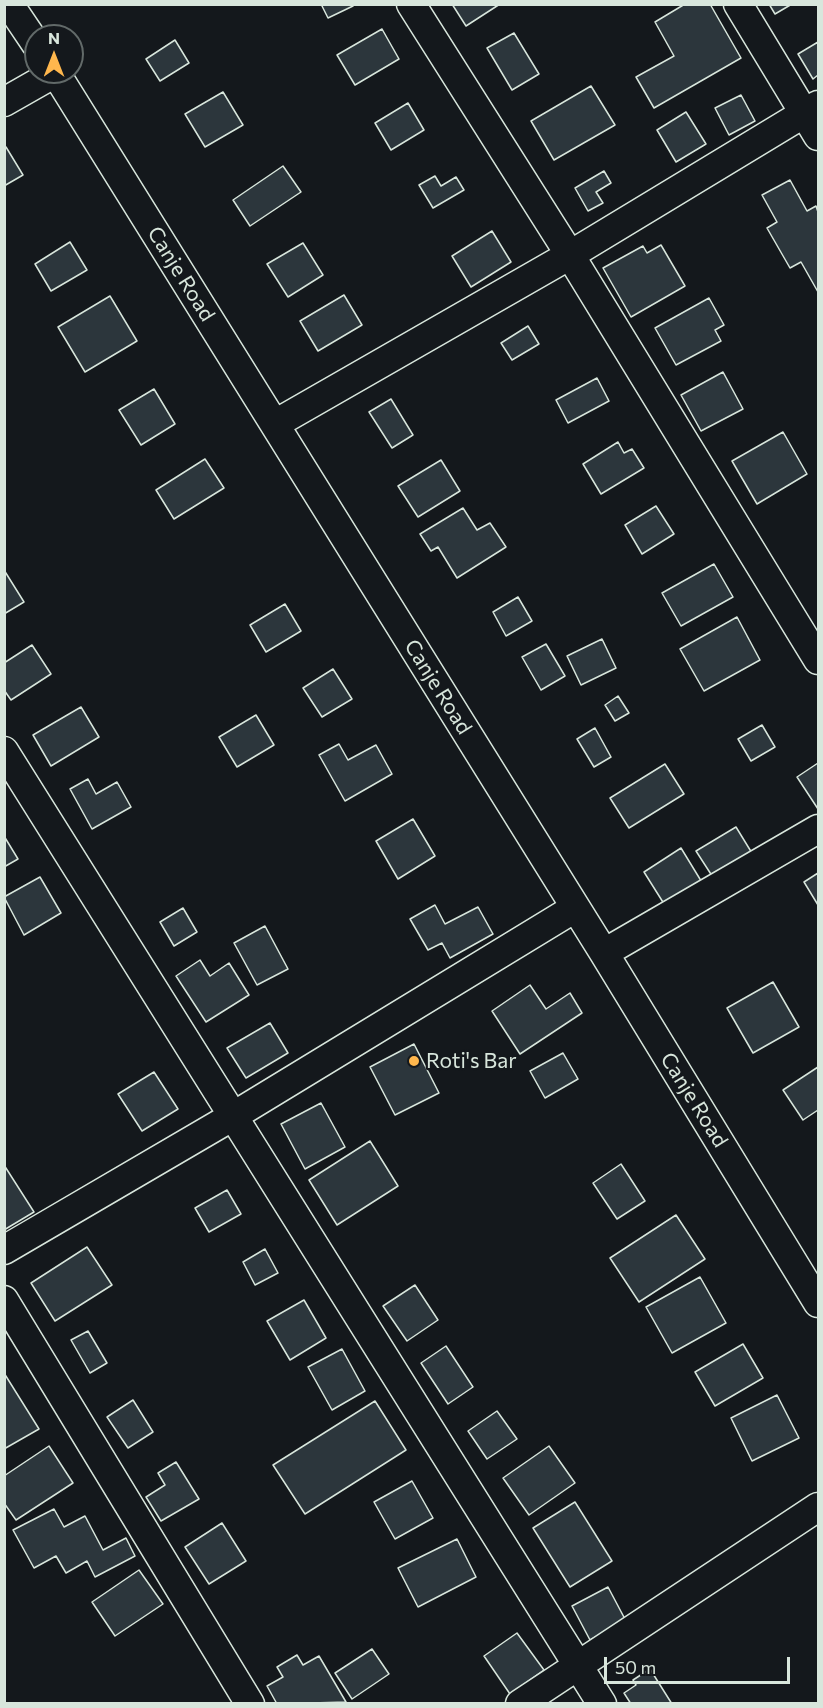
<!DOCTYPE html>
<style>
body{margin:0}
#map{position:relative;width:823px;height:1708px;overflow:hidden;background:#14181c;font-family:Commissioner,sans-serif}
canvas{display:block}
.frame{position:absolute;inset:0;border:6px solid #d8e6dc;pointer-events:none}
.north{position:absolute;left:24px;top:24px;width:60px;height:60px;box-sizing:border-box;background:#14181c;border:2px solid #626a69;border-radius:50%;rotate:0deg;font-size:16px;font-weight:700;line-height:24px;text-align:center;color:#d8e6dc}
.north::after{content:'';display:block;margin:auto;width:21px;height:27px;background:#ffb74d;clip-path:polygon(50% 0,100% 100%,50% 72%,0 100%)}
.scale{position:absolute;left:604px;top:1657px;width:186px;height:27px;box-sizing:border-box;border:3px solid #d8e6dc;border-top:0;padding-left:8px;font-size:18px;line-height:21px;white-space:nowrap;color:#d8e6dc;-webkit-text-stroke:4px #14181c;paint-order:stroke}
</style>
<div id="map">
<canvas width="823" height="1708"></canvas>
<div class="frame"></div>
<div class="north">N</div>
<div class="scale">50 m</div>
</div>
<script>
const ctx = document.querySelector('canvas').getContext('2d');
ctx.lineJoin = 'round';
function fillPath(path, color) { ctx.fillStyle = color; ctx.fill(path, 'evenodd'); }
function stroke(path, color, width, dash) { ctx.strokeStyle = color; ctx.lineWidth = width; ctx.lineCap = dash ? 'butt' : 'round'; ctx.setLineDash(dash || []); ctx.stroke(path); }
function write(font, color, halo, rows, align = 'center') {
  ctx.font = font + ' Commissioner,sans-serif'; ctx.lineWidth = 4.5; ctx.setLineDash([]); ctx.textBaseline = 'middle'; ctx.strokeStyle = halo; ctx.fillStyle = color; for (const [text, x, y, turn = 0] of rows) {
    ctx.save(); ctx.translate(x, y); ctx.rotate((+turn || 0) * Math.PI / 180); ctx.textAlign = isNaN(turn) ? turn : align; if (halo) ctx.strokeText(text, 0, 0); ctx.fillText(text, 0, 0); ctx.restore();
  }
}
const building = new Path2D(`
 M 321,4 L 353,4 L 353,6 L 328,18 Z
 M 452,4 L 500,4 L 466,26 Z
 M 685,4 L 710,4 L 741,58 L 654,108 L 636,77 L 674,56 L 655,22 Z
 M 769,4 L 792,4 L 775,14 Z
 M 382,29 L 399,59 L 355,85 L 337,55 Z
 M 514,33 L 539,74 L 512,90 L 487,48 Z
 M 175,40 L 189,63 L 160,81 L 146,59 Z
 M 818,42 L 818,75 L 813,79 L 798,54 Z
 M 591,86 L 615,125 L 554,160 L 531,121 Z
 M 223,92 L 243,125 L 205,147 L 185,114 Z
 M 741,95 L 755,121 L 729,135 L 715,108 Z
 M 408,103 L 424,130 L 391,150 L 375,123 Z
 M 686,112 L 706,144 L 676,162 L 657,130 Z
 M 6,147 L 23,175 L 4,186 L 4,148 Z
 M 283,166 L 301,192 L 250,226 L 233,200 Z
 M 604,171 L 611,183 L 596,192 L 603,203 L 588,211 L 575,188 Z
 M 435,176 L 441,186 L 456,177 L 464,190 L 433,208 L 419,185 Z
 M 790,180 L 807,211 L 816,206 L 818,212 L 818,292 L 801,262 L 790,268 L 767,228 L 777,222 L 762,195 Z
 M 492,231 L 511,262 L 471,287 L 452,256 Z
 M 70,242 L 87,270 L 51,291 L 35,264 Z
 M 303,243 L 323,275 L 288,297 L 267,264 Z
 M 661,245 L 685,286 L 631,317 L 603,268 L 643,246 L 647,253 Z
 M 344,295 L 362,325 L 318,351 L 300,321 Z
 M 110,296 L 137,341 L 85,372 L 58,327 Z
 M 709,298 L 724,325 L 715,330 L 721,341 L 676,365 L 655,328 Z
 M 528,326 L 539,344 L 512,360 L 501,343 Z
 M 723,372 L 743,409 L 701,431 L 681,395 Z
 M 597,378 L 609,401 L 568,423 L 556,400 Z
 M 154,389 L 175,424 L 141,445 L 119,410 Z
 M 391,399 L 413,435 L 392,448 L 369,412 Z
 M 783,432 L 807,474 L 757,504 L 732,461 Z
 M 618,442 L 624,453 L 632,449 L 644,468 L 601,494 L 583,464 Z
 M 205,459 L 224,488 L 174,519 L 156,490 Z
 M 441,460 L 460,491 L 418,517 L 398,486 Z
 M 656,506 L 674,534 L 642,554 L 625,525 Z
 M 463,508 L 477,530 L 490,523 L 506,547 L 457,578 L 438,547 L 431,551 L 420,534 Z
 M 714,564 L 733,597 L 681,626 L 662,593 Z
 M 4,570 L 24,602 L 4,614 Z
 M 518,597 L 532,621 L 506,636 L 493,612 Z
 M 285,604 L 301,631 L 266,652 L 250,625 Z
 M 737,617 L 760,660 L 704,691 L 680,649 Z
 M 602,639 L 616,668 L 581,685 L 567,656 Z
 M 546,644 L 565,676 L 541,690 L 522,657 Z
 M 32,645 L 51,674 L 11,700 L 4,690 L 4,663 Z
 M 333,669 L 352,699 L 322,717 L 303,688 Z
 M 618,696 L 629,713 L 615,721 L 605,705 Z
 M 81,707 L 99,737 L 51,766 L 33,735 Z
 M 256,715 L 274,745 L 237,767 L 219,737 Z
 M 762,725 L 775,747 L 751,761 L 738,739 Z
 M 595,728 L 611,757 L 594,767 L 577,739 Z
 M 339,744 L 348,760 L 376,745 L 392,774 L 345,801 L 319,755 Z
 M 818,763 L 818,809 L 797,777 Z
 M 665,764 L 684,794 L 629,828 L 610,798 Z
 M 88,779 L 96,794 L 117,782 L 131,807 L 92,829 L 70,789 Z
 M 413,819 L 435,856 L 398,879 L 376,841 Z
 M 736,827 L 755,858 L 716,882 L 696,851 Z
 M 4,836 L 18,859 L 4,867 Z
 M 681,848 L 703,884 L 666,907 L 644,872 Z
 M 818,873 L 818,905 L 804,882 Z
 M 40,877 L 61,913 L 24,935 L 4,897 Z
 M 435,905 L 445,924 L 478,907 L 493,934 L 450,958 L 442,943 L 428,950 L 410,919 Z
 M 183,908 L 197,932 L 174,946 L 160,922 Z
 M 265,926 L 288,969 L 257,985 L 234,943 Z
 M 200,960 L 210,976 L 229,963 L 249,995 L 206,1022 L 176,976 Z
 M 773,982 L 799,1027 L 753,1053 L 727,1008 Z
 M 530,985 L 546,1009 L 570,993 L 582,1013 L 520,1054 L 492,1011 Z
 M 270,1023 L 288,1053 L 246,1078 L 227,1048 Z
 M 414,1044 L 439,1093 L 395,1115 L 370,1067 Z
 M 563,1053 L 578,1079 L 545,1098 L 530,1071 Z
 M 818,1067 L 818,1110 L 803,1120 L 783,1090 Z
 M 154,1072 L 178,1109 L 142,1131 L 118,1094 Z
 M 321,1103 L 345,1147 L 305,1169 L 281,1124 Z
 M 370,1141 L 398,1186 L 337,1225 L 309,1180 Z
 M 621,1164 L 645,1201 L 617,1219 L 593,1183 Z
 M 4,1165 L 34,1212 L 4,1230 Z
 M 227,1190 L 241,1214 L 209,1232 L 195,1208 Z
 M 676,1215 L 705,1259 L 639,1302 L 610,1258 Z
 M 87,1247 L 112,1285 L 55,1321 L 31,1283 Z
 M 265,1249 L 278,1273 L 255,1285 L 243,1262 Z
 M 700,1277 L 726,1323 L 672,1353 L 646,1307 Z
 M 415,1285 L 438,1320 L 407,1341 L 383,1306 Z
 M 304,1300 L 326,1338 L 290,1360 L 267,1321 Z
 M 88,1331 L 107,1363 L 90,1373 L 71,1340 Z
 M 743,1344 L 763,1378 L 715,1406 L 695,1372 Z
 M 446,1346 L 473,1387 L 448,1404 L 421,1363 Z
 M 342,1349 L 365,1391 L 332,1410 L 308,1367 Z
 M 4,1373 L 39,1429 L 4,1449 Z
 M 777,1395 L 799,1438 L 752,1461 L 731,1418 Z
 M 133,1400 L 153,1432 L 128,1448 L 107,1417 Z
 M 375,1401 L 406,1450 L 305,1514 L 273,1465 Z
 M 497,1411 L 517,1439 L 487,1459 L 468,1431 Z
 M 49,1446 L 73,1483 L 16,1520 L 4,1503 L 4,1476 Z
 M 549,1446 L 575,1483 L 529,1515 L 503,1478 Z
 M 176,1462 L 199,1499 L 161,1521 L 146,1497 L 165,1485 L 158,1473 Z
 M 412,1481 L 433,1518 L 395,1539 L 374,1502 Z
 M 575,1502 L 612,1561 L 570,1587 L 533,1528 Z
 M 54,1509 L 64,1527 L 85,1516 L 103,1550 L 126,1538 L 135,1556 L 95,1577 L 87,1561 L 66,1573 L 56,1556 L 34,1568 L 13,1530 Z
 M 222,1523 L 246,1561 L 209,1584 L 185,1547 Z
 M 457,1539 L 476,1577 L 418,1607 L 398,1568 Z
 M 139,1570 L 163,1604 L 115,1636 L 92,1602 Z
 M 608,1587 L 626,1621 L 590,1640 L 572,1606 Z
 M 517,1633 L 544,1670 L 510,1694 L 484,1656 Z
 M 372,1649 L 389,1674 L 352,1699 L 335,1673 Z
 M 297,1655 L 303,1665 L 319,1656 L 346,1702 L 277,1704 L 267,1686 L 283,1677 L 277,1667 Z
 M 650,1669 L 672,1704 L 631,1704 L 624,1693 L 636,1685 L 633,1680 Z`);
const minor = new Path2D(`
 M 9,4 L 36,44
 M 411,4 L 570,255 L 818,660
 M 738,4 L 818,136
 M 55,72 L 604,953 L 818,1303
 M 4,102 L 55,73
 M 275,424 L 570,255 L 818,105
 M 4,751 L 602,1704
 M 604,953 L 818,829
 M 4,1250 L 235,1115 L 575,908
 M 4,1300 L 250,1704
 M 520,1704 L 818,1507`);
const markers = [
 [414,1061,6,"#ffb74d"]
];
const streetNames = [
 ["Canje Road",181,274,58],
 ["Canje Road",438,687,58],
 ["Canje Road",694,1100,58]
];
const poiNames = [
 ["Roti's Bar",426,1061]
];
fillPath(building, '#2c363c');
stroke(building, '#d8e6dc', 1.5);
stroke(minor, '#d8e6dc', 31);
stroke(minor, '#14181c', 28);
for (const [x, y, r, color] of markers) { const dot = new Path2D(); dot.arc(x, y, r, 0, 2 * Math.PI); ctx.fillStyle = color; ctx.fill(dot); stroke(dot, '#14181c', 2); }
write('21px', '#d8e6dc', '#14181c', streetNames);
write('21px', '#d8e6dc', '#14181c', poiNames, 'left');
</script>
